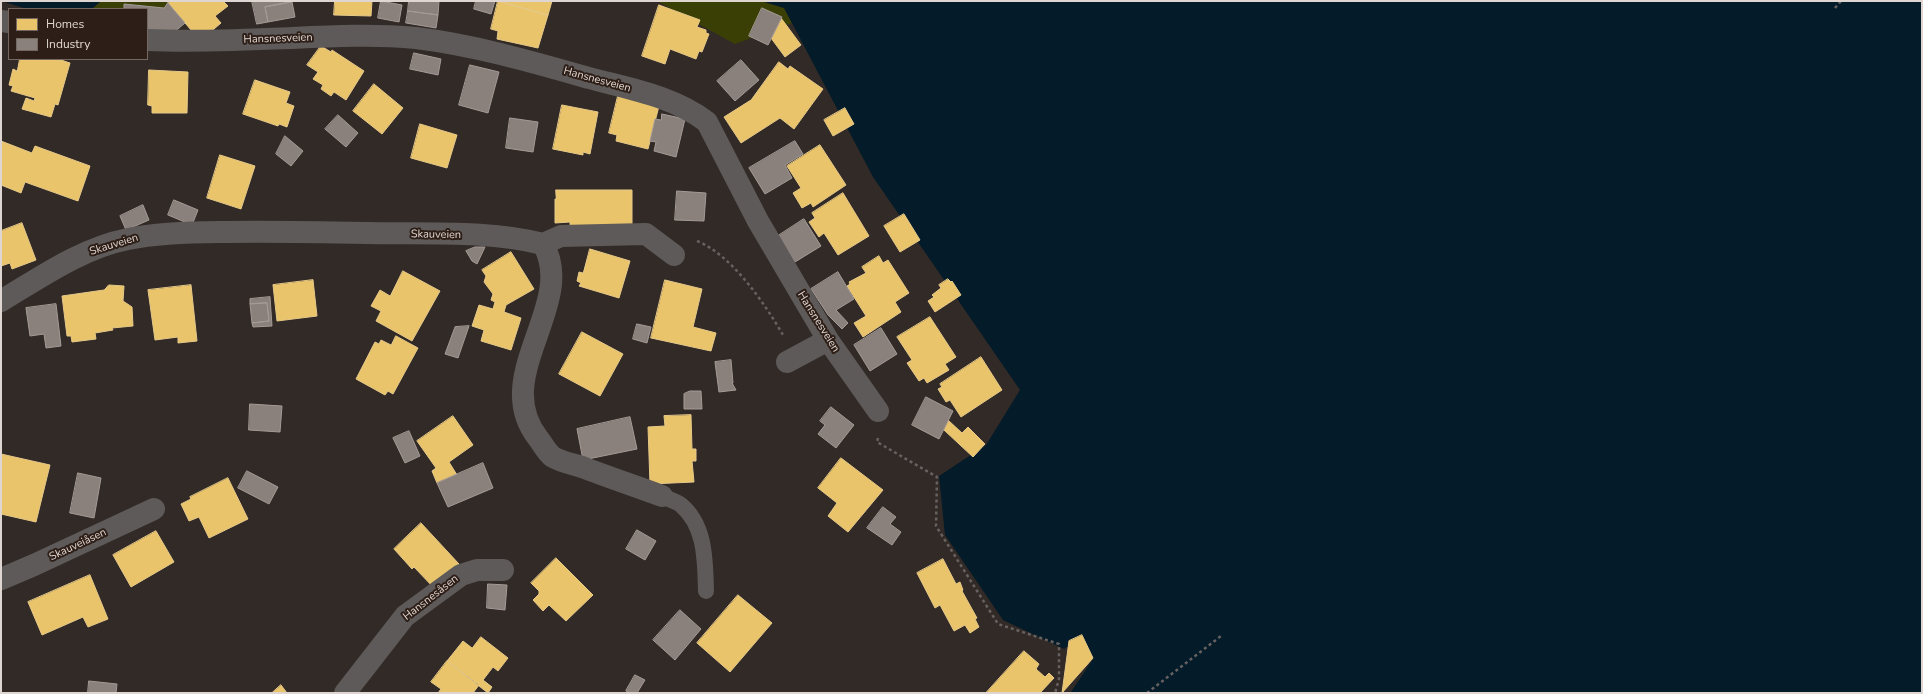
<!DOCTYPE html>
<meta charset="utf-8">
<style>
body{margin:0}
#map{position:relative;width:1923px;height:694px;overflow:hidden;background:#322a26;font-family:"Nunito Sans",sans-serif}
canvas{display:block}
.frame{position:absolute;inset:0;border:2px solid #e0d6d1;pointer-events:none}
.legend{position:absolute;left:8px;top:8px;width:140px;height:52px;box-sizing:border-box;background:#2d1e17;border:1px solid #756861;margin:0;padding:5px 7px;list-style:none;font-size:12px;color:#e0d6d1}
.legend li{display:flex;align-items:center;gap:8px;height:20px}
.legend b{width:20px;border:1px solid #756861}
</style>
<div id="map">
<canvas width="1923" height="694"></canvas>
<div class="frame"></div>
<ul class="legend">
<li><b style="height:11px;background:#e9c46a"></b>Homes</li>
<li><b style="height:11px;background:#8a817c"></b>Industry</li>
</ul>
</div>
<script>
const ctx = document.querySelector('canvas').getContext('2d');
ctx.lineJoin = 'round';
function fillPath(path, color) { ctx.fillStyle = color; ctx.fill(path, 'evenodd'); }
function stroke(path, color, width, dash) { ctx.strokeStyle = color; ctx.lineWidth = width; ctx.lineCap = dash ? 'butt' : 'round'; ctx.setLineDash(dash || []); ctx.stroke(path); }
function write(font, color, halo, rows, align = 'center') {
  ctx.font = font + ' "Nunito Sans",sans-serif'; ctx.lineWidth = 4; ctx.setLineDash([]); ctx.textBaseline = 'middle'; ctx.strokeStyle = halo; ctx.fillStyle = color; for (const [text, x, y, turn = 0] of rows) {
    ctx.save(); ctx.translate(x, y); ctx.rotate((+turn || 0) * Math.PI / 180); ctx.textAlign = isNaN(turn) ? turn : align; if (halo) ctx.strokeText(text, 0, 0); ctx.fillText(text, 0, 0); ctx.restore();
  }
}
const green = new Path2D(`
 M 101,1 L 191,1 L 151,29 L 147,9 L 92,8 Z
 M 657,1 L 761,1 L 784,8 L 792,23 L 735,44 Z`);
const water = new Path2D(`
 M 1,1 L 101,1 L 92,9 L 27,9 Z
 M 761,1 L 1922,1 L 1922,693 L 1072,693 L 1071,692 L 1093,659 L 1082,637 L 1064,649 L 1003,620 L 945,535 L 939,476 L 986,445 L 1020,390 L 873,177 L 784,8 Z`);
const homes = new Path2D(`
 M 171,1 L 223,1 L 228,6 L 215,16 L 221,23 L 207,35 L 197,37 L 168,3 Z
 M 335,1 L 372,1 L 371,16 L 334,15 Z
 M 498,1 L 552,1 L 548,15 Z
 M 498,1 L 548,15 L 538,48 L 497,39 L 498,31 L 491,29 Z
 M 659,5 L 700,20 L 697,27 L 706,30 L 706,33 L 709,34 L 702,52 L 699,51 L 696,59 L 670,49 L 665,64 L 642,56 Z
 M 781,18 L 801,45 L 785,57 L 771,38 Z
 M 321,46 L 331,52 L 332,50 L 364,71 L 346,100 L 334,92 L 331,96 L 321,89 L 323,85 L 313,79 L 318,72 L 307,65 Z
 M 20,59 L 58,59 L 70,63 L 58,105 L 55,104 L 51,117 L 22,109 L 26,98 L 34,101 L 35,98 L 11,91 L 13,86 L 9,85 L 13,69 L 17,71 Z
 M 779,62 L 788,69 L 790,66 L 823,89 L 794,129 L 780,118 L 741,143 L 724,117 L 751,100 Z
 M 149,70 L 188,72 L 187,113 L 152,113 L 152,106 L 148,105 Z
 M 255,80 L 290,92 L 286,103 L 294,106 L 287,127 L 279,124 L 278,126 L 243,114 Z
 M 374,84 L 403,108 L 382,134 L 353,111 Z
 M 618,96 L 659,106 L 648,149 L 616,141 L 617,135 L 609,133 Z
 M 562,105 L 598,112 L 590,154 L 583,152 L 583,155 L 553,149 Z
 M 845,108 L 854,124 L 833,136 L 824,120 Z
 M 420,124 L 457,135 L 447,168 L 411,158 Z
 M 1,141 L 32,153 L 35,146 L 90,166 L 78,201 L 25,182 L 21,193 L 1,185 Z
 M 820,145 L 846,185 L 813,207 L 811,203 L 802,208 L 793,193 L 801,188 L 787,166 Z
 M 220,155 L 255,166 L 241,209 L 207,198 Z
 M 556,190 L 632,190 L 632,226 L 570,226 L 570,222 L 555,223 L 555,199 L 556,199 Z
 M 843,193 L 869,236 L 838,255 L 824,233 L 819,237 L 809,222 L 815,218 L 812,213 Z
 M 904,214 L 920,240 L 900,252 L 884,226 Z
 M 22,223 L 36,260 L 12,269 L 10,263 L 1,266 L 1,231 Z
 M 590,249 L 630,261 L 619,298 L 579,286 L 581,283 L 577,281 L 579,272 L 583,273 Z
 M 511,252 L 534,289 L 506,305 L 504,312 L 521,318 L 511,350 L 481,341 L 484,330 L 472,326 L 479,305 L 493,309 L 495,302 L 491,300 L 493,294 L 484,282 L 486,276 L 482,270 Z
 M 879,256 L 883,263 L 888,260 L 909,293 L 895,302 L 901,312 L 863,337 L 854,323 L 866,316 L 847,286 L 850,284 L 849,282 L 866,273 L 862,267 Z
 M 403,271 L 440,291 L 412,341 L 376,321 L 381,311 L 371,306 L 380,290 L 390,296 Z
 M 948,279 L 951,282 L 952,281 L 961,295 L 935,312 L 928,301 L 934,297 L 932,295 L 941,288 L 939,285 Z
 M 313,280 L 317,316 L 277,321 L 273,285 Z
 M 665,280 L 702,289 L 693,327 L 716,333 L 711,351 L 651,338 Z
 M 109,285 L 124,286 L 123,301 L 132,307 L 133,326 L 112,328 L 113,330 L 95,333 L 96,339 L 72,342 L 71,336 L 67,336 L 62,296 L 104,290 Z
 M 191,285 L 197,341 L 178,343 L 178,337 L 155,340 L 148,290 Z
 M 930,317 L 956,357 L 945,364 L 949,370 L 927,383 L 924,378 L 919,381 L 907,363 L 912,360 L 897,337 Z
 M 582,332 L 623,354 L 600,396 L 559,374 Z
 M 396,336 L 418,348 L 393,394 L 388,391 L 385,395 L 356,379 L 375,342 L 379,344 L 381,340 L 391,345 Z
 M 981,357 L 1002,390 L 961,417 L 950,400 L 946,402 L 938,389 L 942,387 L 940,384 Z
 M 691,415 L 692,449 L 696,449 L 696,461 L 692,461 L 694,482 L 650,484 L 648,427 L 665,426 L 664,416 Z
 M 453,416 L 473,445 L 449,462 L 457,475 L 437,483 L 432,471 L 436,468 L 417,441 Z
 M 948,420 L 962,433 L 968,427 L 985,444 L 973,457 L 944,430 Z
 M 1,454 L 50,465 L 36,522 L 1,514 Z
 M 841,458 L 883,490 L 848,532 L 828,516 L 837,503 L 818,488 Z
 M 228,478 L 248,519 L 209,538 L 199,517 L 189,521 L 181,504 L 191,499 L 190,497 Z
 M 421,523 L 459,564 L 434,588 L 414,567 L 412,569 L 394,549 Z
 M 156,531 L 174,562 L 131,587 L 113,555 Z
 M 556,558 L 593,595 L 566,621 L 549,605 L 543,611 L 533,600 L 539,594 L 539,591 L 531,583 Z
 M 943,559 L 956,584 L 960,582 L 963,590 L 962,591 L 977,618 L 975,619 L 979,627 L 970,633 L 965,625 L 954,631 L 940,605 L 935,608 L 917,573 Z
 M 90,575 L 108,619 L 88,627 L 83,617 L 42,635 L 28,602 Z
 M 738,595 L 772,623 L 730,672 L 697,643 Z
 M 1082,635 L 1093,658 L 1062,693 L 1069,641 Z
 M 481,637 L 508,658 L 498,671 L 493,667 L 483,680 L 492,687 L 488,693 L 447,661 L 463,641 L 472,648 Z
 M 1024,651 L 1039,664 L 1036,669 L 1045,677 L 1049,673 L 1054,678 L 1040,693 L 986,693 Z
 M 447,661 L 479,685 L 473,693 L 438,693 L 441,689 L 431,682 Z
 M 281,685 L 287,693 L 272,693 Z`);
const industry = new Path2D(`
 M 252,1 L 292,1 L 292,2 L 265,7 L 268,22 L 257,24 Z
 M 381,1 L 402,5 L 399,22 L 378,18 Z
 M 409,1 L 439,1 L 438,15 L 408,11 Z
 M 476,1 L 495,1 L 491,14 L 474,9 Z
 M 292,2 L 295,17 L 268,22 L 265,7 Z
 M 168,3 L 185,23 L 172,34 L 147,32 L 147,9 L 124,9 L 124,4 L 164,8 Z
 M 762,8 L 782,17 L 768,45 L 749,36 Z
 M 408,11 L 438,15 L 436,28 L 406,23 Z
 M 414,53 L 441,59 L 438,75 L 410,69 Z
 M 741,60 L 759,80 L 735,101 L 717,81 Z
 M 470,65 L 499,72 L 488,113 L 459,105 Z
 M 662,114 L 685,119 L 676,157 L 654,151 L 656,142 L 650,141 L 655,119 L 661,120 Z
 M 338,115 L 358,133 L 346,147 L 325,129 Z
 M 510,118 L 538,122 L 533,152 L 506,148 Z
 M 285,136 L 303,151 L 291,166 L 276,154 Z
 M 795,141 L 803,154 L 785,165 L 792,178 L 765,194 L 749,168 Z
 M 677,191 L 706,193 L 704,221 L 675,220 Z
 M 174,200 L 198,210 L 192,225 L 168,215 Z
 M 143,205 L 149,220 L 126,230 L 120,216 Z
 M 804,219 L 821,246 L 795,262 L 778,236 Z
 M 475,247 L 485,247 L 477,264 L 472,261 L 466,251 Z
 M 838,272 L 854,299 L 836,310 L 848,323 L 842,329 L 828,315 L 811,289 Z
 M 270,297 L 272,326 L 253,327 L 252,323 L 269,321 L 267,303 L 250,304 L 250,299 Z
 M 267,303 L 269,321 L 252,323 L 250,304 Z
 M 56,304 L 61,346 L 46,348 L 44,334 L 30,336 L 26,308 Z
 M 637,324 L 651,327 L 647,343 L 633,339 Z
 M 469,326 L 458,358 L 445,354 L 455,327 Z
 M 881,328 L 897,354 L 870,371 L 854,345 Z
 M 731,360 L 733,383 L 732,383 L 736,390 L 719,392 L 715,362 Z
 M 690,391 L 701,391 L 702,409 L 684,409 L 684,394 Z
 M 926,397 L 953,411 L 939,439 L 912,425 Z
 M 250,404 L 282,406 L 280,432 L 249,430 Z
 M 831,407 L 854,425 L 836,448 L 818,434 L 825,425 L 820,421 Z
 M 630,417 L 637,449 L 583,460 L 577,429 Z
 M 409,431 L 420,456 L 405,463 L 393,438 Z
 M 483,463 L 493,488 L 448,507 L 437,483 Z
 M 247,471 L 278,487 L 269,504 L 238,488 Z
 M 78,473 L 101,478 L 94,518 L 70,513 Z
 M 883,507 L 896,517 L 890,524 L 901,532 L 892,545 L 867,528 Z
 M 637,530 L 656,541 L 645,560 L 626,549 Z
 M 488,584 L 507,585 L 505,610 L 487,608 Z
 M 680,610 L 701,629 L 675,660 L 653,640 Z
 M 635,675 L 645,680 L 637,693 L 630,693 L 626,691 Z
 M 89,681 L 117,684 L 116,693 L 88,693 Z`);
const path = new Path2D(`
 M 1835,8 L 1841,1
 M 697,241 C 732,255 765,304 783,335
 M 878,438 L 877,442 L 937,477 L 936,526 L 998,624 L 1059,644 L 1059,679 L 1055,693
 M 1147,693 L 1221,636`);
const lane = new Path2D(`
 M 662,496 C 668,499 676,501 681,505 C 706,526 705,561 706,591`);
const street = new Path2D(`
 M 1,21 L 9,22
 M 147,40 C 196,42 243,40 292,38 C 333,36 375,34 416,38 C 474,45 533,62 589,78 C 630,89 673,96 707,122 L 758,221 L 828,340 L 878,411
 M 543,244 L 561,236 L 646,234 L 674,255
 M 1,301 C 41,277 82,248 128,239 C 158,233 189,232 219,232 C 268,231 318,232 368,233 C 423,234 490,230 543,244 C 578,304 489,376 538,438 C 542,443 547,453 553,457 C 561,462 573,464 582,467 C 608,477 635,486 662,496
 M 787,362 L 828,340
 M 1,579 L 34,565 L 154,509
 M 345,693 L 405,616 L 461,575 L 477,570 L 503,570`);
const streetNames = [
 ["Hansnesveien",278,39,-2],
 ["Hansnesveien",597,80,15],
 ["Skauveien",436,235,1],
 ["Skauveien",114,245,-17],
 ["Hansnesveien",818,322,58],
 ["Skauveiåsen",78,545,-25],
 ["Hansnesåsen",431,598,-38]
];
fillPath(green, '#3a4005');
fillPath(water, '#041b29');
fillPath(homes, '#e9c46a');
stroke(homes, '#e6c989', 1);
fillPath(industry, '#8a817c');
stroke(industry, '#a49a96', 1);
stroke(path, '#676261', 2.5, [3, 3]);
stroke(lane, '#5d5a59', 16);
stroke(street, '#5d5a59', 22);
write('11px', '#e0d6d1', '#2d1e17', streetNames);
</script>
